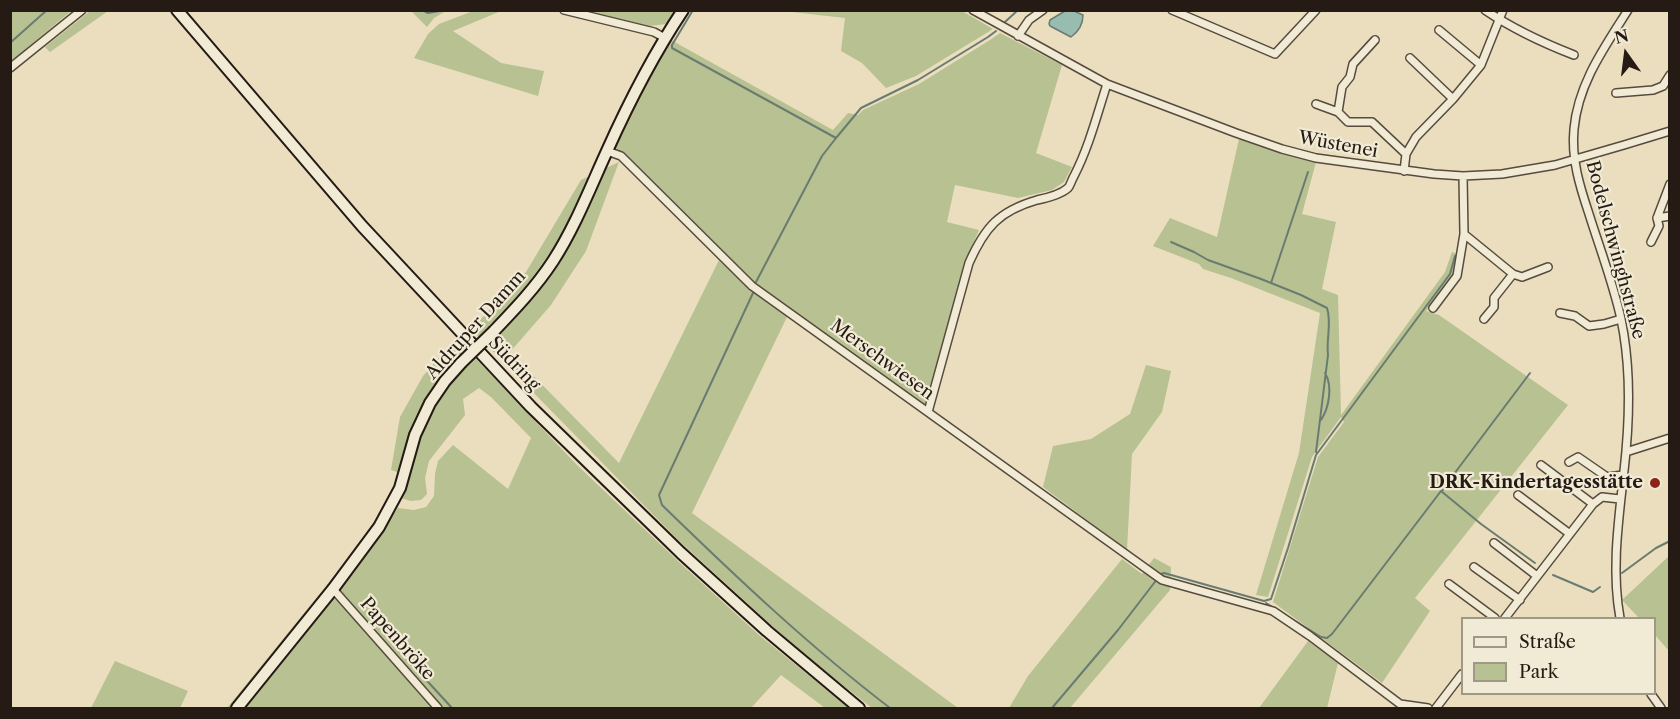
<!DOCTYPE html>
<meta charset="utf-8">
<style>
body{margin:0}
#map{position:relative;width:1680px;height:719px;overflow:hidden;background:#eadebe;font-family:"Libre Caslon Text",serif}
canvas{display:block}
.frame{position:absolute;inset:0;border:12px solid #251a14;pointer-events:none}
.legend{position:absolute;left:1461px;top:617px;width:195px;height:78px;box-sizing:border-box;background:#f1ead5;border:2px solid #9f9788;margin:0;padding:8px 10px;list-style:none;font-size:18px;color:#251a14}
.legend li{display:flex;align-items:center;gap:12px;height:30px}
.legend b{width:30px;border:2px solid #9f9788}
.north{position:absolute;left:1596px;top:24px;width:60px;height:60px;-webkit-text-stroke:4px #f1ead5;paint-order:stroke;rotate:346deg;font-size:16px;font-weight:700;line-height:24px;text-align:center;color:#251a14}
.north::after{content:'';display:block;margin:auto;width:21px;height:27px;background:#251a14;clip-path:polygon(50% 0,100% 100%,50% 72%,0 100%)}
</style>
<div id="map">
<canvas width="1680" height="719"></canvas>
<div class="frame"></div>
<ul class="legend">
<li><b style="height:8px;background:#f1ead5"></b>Straße</li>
<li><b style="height:16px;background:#b7c191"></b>Park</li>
</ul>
<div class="north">N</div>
</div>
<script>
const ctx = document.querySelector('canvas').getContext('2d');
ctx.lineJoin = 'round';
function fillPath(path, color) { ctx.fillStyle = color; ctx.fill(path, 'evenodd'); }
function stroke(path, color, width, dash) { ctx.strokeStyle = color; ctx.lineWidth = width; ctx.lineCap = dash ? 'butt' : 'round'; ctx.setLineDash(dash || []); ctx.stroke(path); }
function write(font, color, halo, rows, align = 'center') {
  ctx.font = font + ' "Libre Caslon Text",serif'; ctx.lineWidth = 4.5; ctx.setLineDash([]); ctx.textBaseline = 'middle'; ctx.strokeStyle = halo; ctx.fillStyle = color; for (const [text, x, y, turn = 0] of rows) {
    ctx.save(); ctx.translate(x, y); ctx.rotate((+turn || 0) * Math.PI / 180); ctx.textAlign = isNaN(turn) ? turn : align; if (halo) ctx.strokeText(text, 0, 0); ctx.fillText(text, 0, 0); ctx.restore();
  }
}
const green = new Path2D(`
 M 10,11 L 11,10 L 71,11 L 16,57 L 11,60 Z
 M 90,11 L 108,11 L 50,52 L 45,47 Z
 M 411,11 L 446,11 L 434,18 L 427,27 Z
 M 473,11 L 501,11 L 453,31 L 501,63 L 544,71 L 538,96 L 414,58 L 428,34 L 439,24 Z
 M 576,11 L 675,11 L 667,24 L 649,26 L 636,25 Z
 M 783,11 L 962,11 L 993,29 L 916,76 L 886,88 L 862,63 L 841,51 L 845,18 Z
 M 1000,33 L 1062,65 L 1036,153 L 1072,167 L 1064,182 L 1052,190 L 1018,198 L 955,185 L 947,222 L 979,230 L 967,258 L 926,407 L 751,280 L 624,154 L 615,148 L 640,91 L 671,40 L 833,130 L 848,113 L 858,115 L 863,110 L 919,84 L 990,40 Z
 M 1239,139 L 1316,162 L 1302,214 L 1336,222 L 1322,289 L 1338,295 L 1341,415 L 1445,272 L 1452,252 L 1457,254 L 1453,275 L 1426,311 L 1439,315 L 1568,405 L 1415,598 L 1430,611 L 1382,683 L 1273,602 L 1318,457 L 1344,422 L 1341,417 L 1312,457 L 1268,597 L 1256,595 L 1299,453 L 1320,313 L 1231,278 L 1203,269 L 1199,264 L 1153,246 L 1170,218 L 1217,237 Z
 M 619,162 L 586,251 L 551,305 L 510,352 L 619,463 L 719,260 L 747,286 L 787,317 L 692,513 L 958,708 L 872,708 L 805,656 L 677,539 L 471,329 L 526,272 L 581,180 Z
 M 456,338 L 577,465 L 679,562 L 759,635 L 849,708 L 825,708 L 781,675 L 751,708 L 443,708 L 410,674 L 407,678 L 433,708 L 227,708 L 335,575 L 342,584 L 398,508 L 414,510 L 426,507 L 434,496 L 435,474 L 438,461 L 453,445 L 508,489 L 531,438 L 491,397 L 479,388 L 463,399 L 465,415 L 429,461 L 425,478 L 427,494 L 421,500 L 411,501 L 401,498 L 409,476 L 391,470 L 400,417 L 423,376 Z
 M 1146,365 L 1171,371 L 1162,412 L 1132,454 L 1127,550 L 1043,487 L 1053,446 L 1091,439 L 1130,414 Z
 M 1669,556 L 1669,651 L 1655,635 L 1654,618 L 1639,618 L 1622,600 Z
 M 1154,558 L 1171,567 L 1170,590 L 1070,708 L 1009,708 L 1028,676 L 1122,559 L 1142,574 Z
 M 1308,641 L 1338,663 L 1327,708 L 1259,708 Z
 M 115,661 L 188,691 L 180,708 L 91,708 Z`);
const water = new Path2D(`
 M 1065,11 L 1074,11 L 1083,15 C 1083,24 1078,32 1071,37 L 1050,26 L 1049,24 L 1050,20 Z`);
const stream = new Path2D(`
 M 422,10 L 428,13 L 445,10
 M 693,10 L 672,45 L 672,48 L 836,138 L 822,156 L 756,282
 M 1005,22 L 1018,10
 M 10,43 L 47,10
 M 836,138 L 861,108 L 918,80 L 988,37 L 996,31
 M 1171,242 L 1194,252 L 1208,260 L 1261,279 L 1301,295 L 1327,308 C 1332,323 1326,339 1328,355 L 1316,452
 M 1271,283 L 1308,172
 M 753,293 L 659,495 L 662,505 C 735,576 809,646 890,708
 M 1321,420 C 1329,408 1333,386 1325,373
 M 1454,474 L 1530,373
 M 1442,491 L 1451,479
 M 1622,573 L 1656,548 L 1670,541
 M 1553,575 L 1593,592 L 1600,587
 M 1266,603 L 1321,637 L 1327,638 L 1332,634 L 1441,491 L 1481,524 L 1535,563
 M 418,671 L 452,708
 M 1052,708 L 1118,630 L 1161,574 L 1164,573 L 1264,601 L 1271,599 L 1288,548 L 1316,455 L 1450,274 L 1455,256`);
const street = new Path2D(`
 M 564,10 L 654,32 L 665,38
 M 973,10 L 1107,84 L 1236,133 L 1282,149 L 1316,158 L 1434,174 L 1463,176 L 1502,174 L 1555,165 L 1624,145 L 1670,131
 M 1172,10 L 1275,54 L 1316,10
 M 1485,10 C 1513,29 1543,43 1574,55
 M 1439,30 L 1481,65
 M 1018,36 L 1029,20 L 1043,10
 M 1375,40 L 1353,64 L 1350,77 L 1342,87 L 1338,112 L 1348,122 L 1372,122 L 1406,154
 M 1410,58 L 1453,99
 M 10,68 L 82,10
 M 1616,93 L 1653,90 L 1663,86 L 1670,75
 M 1316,104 L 1338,112
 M 607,151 L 621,156 L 752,286 L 1162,580 L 1273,611 L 1310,636 L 1400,704 L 1428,708
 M 1404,171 L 1406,154 L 1416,137 L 1453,99 L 1481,65 L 1503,10
 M 1463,176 L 1464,234 L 1513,274 L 1522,277 L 1548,267
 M 1670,184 L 1657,218 L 1670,216
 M 1651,242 L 1659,226 L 1657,218
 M 1433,308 L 1457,276 L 1464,234
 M 1560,313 L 1575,316 L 1589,326 L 1604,324 L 1621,319
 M 1484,319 L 1494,307 L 1494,298 L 1513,274
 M 928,412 L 969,263 C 985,227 999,211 1037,200 C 1047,198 1060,195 1068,188 C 1070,186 1072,179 1074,176 C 1089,147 1097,115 1107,84
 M 1626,452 L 1670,438
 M 1569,462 L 1578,457 L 1607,477 L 1623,475
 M 1541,465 L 1593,504
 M 1518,495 L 1570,534
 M 1494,543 L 1537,576
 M 1474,567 L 1520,600
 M 1449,584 L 1495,618
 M 333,589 L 438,708
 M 1505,618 L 1593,504 L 1602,497 L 1620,499
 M 1620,618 C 1610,562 1621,507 1626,451 C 1630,407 1630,362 1621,319 C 1613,283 1600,249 1589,214 C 1580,187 1571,159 1574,129 C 1578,84 1604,48 1628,10
 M 1651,694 L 1661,708
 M 1436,708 L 1462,674`);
const secondary = new Path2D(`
 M 177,10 L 362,226 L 531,407 L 681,553 L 767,631 L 859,708
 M 494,331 C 515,309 536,287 553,261 C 575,227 590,188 607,151 C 629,102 653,55 683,10
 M 237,708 L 333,589 L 379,527 L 400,488 L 415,435 L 430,403 L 445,381 L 461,363`);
const secondaryBridge = new Path2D(`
 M 461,363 L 494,331`);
const markers = [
 [1655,483,6,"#8f2418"]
];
const streetNames = [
 ["Wüstenei",1338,145,10],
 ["Bodelschwinghstraße",1615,250,75],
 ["Aldruper Damm",476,325,-48],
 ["Merschwiesen",882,360,36],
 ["Südring",514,364,47],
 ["Papenbröke",397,639,49]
];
const poiNames = [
 ["DRK-Kindertagesstätte",1643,483]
];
fillPath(green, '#b7c191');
fillPath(water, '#98bcaf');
stroke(water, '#6a7b71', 1.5);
stroke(stream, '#6a7b71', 2);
stroke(street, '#564b3e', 10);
stroke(secondary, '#251a14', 14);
stroke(street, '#f1ead5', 7);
stroke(secondary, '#f1ead5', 10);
stroke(secondaryBridge, '#251a14', 14, []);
stroke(secondaryBridge, '#f1ead5', 10);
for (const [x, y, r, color] of markers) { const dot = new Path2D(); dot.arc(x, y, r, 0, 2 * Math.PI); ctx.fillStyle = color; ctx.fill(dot); stroke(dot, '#f1ead5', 2); }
write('18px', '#251a14', '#f1ead5', streetNames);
write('bold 18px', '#251a14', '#f1ead5', poiNames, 'right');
</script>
